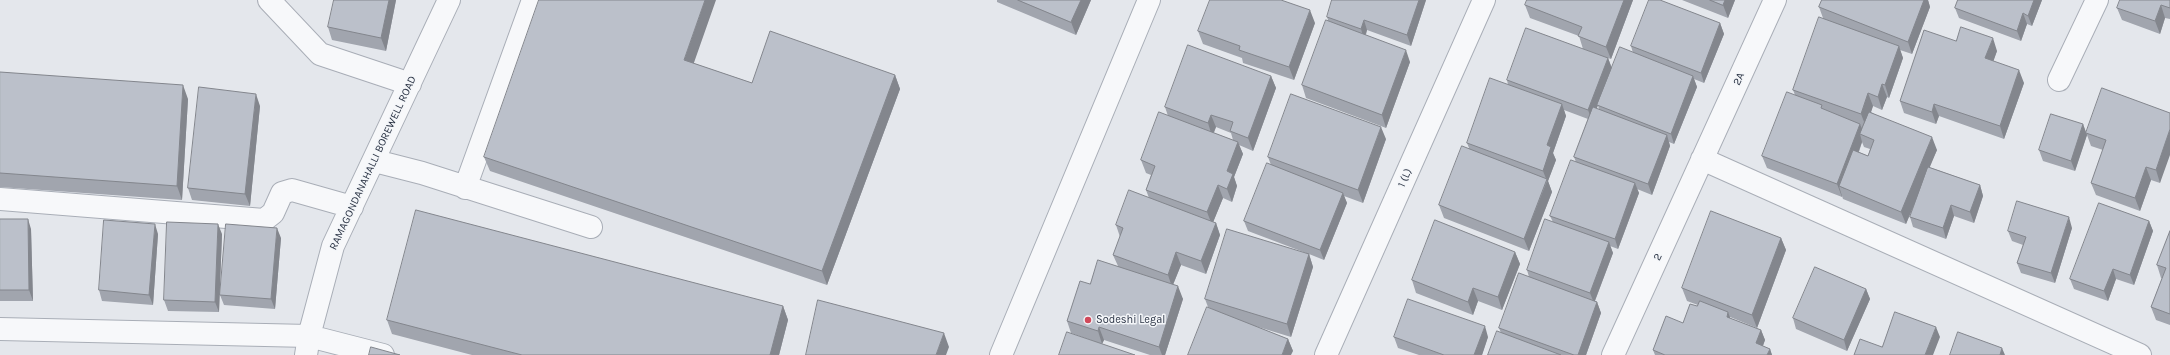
<!DOCTYPE html>
<style>
body{margin:0}
canvas{display:block;background:#e4e7ec}
</style>
<canvas width="2170" height="355"></canvas>
<script>
const ctx = document.querySelector('canvas').getContext('2d');
ctx.lineJoin = 'round';
function stroke(path, color, width, dash) { ctx.strokeStyle = color; ctx.lineWidth = width; ctx.lineCap = dash ? 'butt' : 'round'; ctx.setLineDash(dash || []); ctx.stroke(path); }
function fillPath(path, color) { ctx.fillStyle = color; ctx.fill(path, 'evenodd'); }
function write(font, color, halo, rows, align = 'center') {
  ctx.font = font + ' Karla,sans-serif'; ctx.lineWidth = 3; ctx.setLineDash([]); ctx.textBaseline = 'middle'; ctx.strokeStyle = halo; ctx.fillStyle = color; for (const [text, x, y, turn = 0] of rows) {
    ctx.save(); ctx.translate(x, y); ctx.rotate((+turn || 0) * Math.PI / 180); ctx.textAlign = isNaN(turn) ? turn : align; if (halo) ctx.strokeText(text, 0, 0); ctx.fillText(text, 0, 0); ctx.restore();
  }
}
const minor = new Path2D(`
 M 269,0 L 320,54 L 410,84
 M 2059,80 L 2097,0
 M 1702,159 L 2140,355
 M 375,161 L 422,173 L 591,227
 M 465,188 L 533,0
 M 0,199 L 264,220 L 273,213 L 282,193 L 292,190 L 352,207
 M 0,329 L 309,336 L 383,355
 M 306,355 L 309,336 L 333,246 L 449,0
 M 1001,355 L 1149,0
 M 1326,355 L 1484,0
 M 1613,355 L 1775,0`);
const wall = new Path2D(`
 M 396,0 L 386,51 L 332,40 L 328,27 Z
 M 997,0 L 1091,0 L 1076,35 L 997,2 Z
 M 1426,0 L 1411,46 L 1367,30 L 1366,35 L 1410,62 L 1386,128 L 1306,98 L 1302,85 L 1328,20 L 1327,17 Z
 M 1633,0 L 1611,59 L 1608,58 L 1612,68 L 1633,53 L 1631,46 L 1720,23 L 1724,34 L 1704,83 L 1694,79 L 1697,87 L 1674,144 L 1669,142 L 1670,146 L 1652,195 L 1637,189 L 1639,193 L 1618,249 L 1610,246 L 1613,253 L 1595,301 L 1597,302 L 1601,313 L 1586,355 L 1488,355 L 1501,333 L 1499,328 L 1529,277 L 1527,270 L 1553,222 L 1550,216 L 1576,162 L 1574,157 L 1588,119 L 1564,110 L 1566,116 L 1553,153 L 1556,160 L 1548,181 L 1552,192 L 1529,251 L 1444,218 L 1439,205 L 1469,148 L 1467,143 L 1508,85 L 1507,80 L 1599,55 L 1583,49 L 1579,36 L 1530,18 L 1525,5 ZM 1598,105 L 1599,110 L 1596,108 Z
 M 1682,0 L 1735,0 L 1728,18 Z
 M 1822,0 L 1928,0 L 1930,7 L 1912,54 L 1900,50 L 1903,58 L 1889,98 L 1887,97 L 1882,110 L 1873,106 L 1871,112 L 1937,150 L 1929,167 L 1980,185 L 1983,196 L 1974,223 L 1954,216 L 1946,239 L 1913,227 L 1910,217 L 1914,204 L 1906,224 L 1843,199 L 1842,196 L 1842,197 L 1767,168 L 1762,156 L 1795,95 L 1793,90 L 1823,18 L 1819,7 ZM 1862,142 L 1864,147 L 1870,149 L 1868,156 L 1859,152 Z
 M 1958,0 L 2042,0 L 2032,26 L 2027,24 L 2021,41 L 1959,18 L 1955,8 Z
 M 2170,0 L 2170,19 L 2165,18 L 2160,34 L 2122,20 L 2117,8 Z
 M 1315,23 L 1294,80 L 1243,63 L 1242,58 L 1203,44 L 1198,31 Z
 M 1956,41 L 1997,51 L 1993,61 L 2024,83 L 2004,139 L 1939,116 L 1936,124 L 1904,113 L 1900,101 Z
 M 693,63 L 752,83 L 895,75 L 900,89 L 827,285 L 490,171 L 484,157 Z
 M 0,72 L 188,99 L 182,200 L 0,187 Z
 M 1271,76 L 1276,88 L 1253,151 L 1239,145 L 1243,154 L 1234,177 L 1237,186 L 1232,202 L 1223,198 L 1213,222 L 1216,223 L 1220,235 L 1206,274 L 1181,265 L 1173,285 L 1183,299 L 1165,355 L 1150,355 L 1104,340 L 1102,344 L 1071,333 L 1067,321 L 1090,284 L 1118,266 L 1113,255 L 1120,237 L 1116,225 L 1149,198 L 1146,190 L 1151,175 L 1146,173 L 1141,160 L 1168,116 L 1165,107 ZM 1216,127 L 1231,133 L 1233,140 L 1214,133 Z
 M 260,106 L 250,206 L 192,200 L 188,188 Z
 M 2170,113 L 2160,183 L 2151,180 L 2140,211 L 2096,195 L 2091,183 L 2103,150 L 2091,146 L 2087,135 L 2075,171 L 2043,161 L 2039,150 L 2083,124 L 2086,133 Z
 M 1386,139 L 1363,203 L 1344,196 L 1347,203 L 1324,260 L 1309,254 L 1313,267 L 1291,337 L 1255,326 L 1288,339 L 1293,351 L 1208,307 L 1205,299 L 1306,253 L 1248,231 L 1244,221 L 1271,165 L 1268,157 Z
 M 0,219 L 31,229 L 33,301 L 0,301 Z
 M 2149,221 L 2153,231 L 2134,285 L 2116,279 L 2108,301 L 2074,289 L 2070,279 Z
 M 2072,228 L 2055,283 L 2021,273 L 2017,263 L 2023,245 L 2012,241 L 2008,231 Z
 M 2170,231 L 2170,325 L 2156,320 L 2151,307 L 2162,278 L 2161,278 L 2157,265 Z
 M 158,234 L 153,305 L 102,301 L 99,290 Z
 M 222,234 L 219,312 L 168,311 L 164,300 Z
 M 281,238 L 275,309 L 224,305 L 220,295 Z
 M 1781,238 L 1786,250 L 1757,328 L 1730,317 L 1730,318 L 1761,330 L 1765,340 L 1763,346 L 1770,349 L 1772,355 L 1655,355 L 1653,350 L 1683,323 L 1698,305 L 1687,301 L 1682,288 Z
 M 1515,252 L 1520,264 L 1502,310 L 1478,301 L 1473,315 L 1416,293 L 1412,280 Z
 M 1866,289 L 1870,299 L 1847,351 L 1796,329 L 1793,318 Z
 M 783,306 L 788,320 L 779,355 L 472,355 L 392,334 L 387,320 Z
 M 1394,337 L 1488,337 L 1482,355 L 1419,355 L 1398,348 Z`);
const shadedWall = new Path2D(`
 M 389,0 L 396,0 L 386,51 L 381,38 Z
 M 705,0 L 716,0 L 690,74 L 684,60 Z
 M 1081,0 L 1091,0 L 1076,35 L 1071,22 Z
 M 1419,0 L 1426,0 L 1411,46 L 1407,35 Z
 M 1624,0 L 1633,0 L 1611,59 L 1606,47 Z
 M 1725,0 L 1735,0 L 1728,18 L 1723,5 Z
 M 1924,0 L 1928,0 L 1930,7 L 1912,54 L 1908,42 Z
 M 2034,0 L 2042,0 L 2032,26 L 2028,16 Z
 M 2161,5 L 2165,18 L 2160,34 L 2155,21 Z
 M 1310,10 L 1315,23 L 1294,80 L 1289,67 Z
 M 2023,13 L 2027,24 L 2021,41 L 2017,31 Z
 M 1364,20 L 1367,30 L 1364,39 L 1361,29 Z
 M 1720,23 L 1724,34 L 1704,83 L 1701,73 Z
 M 1993,38 L 1997,51 L 1990,71 L 1985,58 Z
 M 1899,46 L 1903,58 L 1889,98 L 1885,85 Z
 M 1406,50 L 1410,62 L 1386,128 L 1382,115 Z
 M 1608,58 L 1612,69 L 1592,121 L 1588,110 Z
 M 2019,70 L 2024,83 L 2004,139 L 2000,126 Z
 M 895,75 L 900,89 L 827,285 L 822,271 Z
 M 1271,76 L 1276,88 L 1253,151 L 1248,138 Z
 M 1693,76 L 1697,87 L 1674,144 L 1671,134 Z
 M 1882,84 L 1887,97 L 1882,110 L 1878,97 Z
 M 183,85 L 188,99 L 182,200 L 177,186 Z
 M 1868,93 L 1873,106 L 1866,127 L 1861,114 Z
 M 256,94 L 260,106 L 250,206 L 245,194 Z
 M 1562,104 L 1566,116 L 1553,153 L 1556,160 L 1548,181 L 1552,192 L 1529,251 L 1524,239 L 1547,181 L 1543,171 L 1547,145 Z
 M 1934,104 L 1939,116 L 1936,124 L 1932,112 Z
 M 1211,115 L 1216,127 L 1212,136 L 1208,123 Z
 M 1860,124 L 1865,136 L 1860,134 L 1862,142 L 1845,189 L 1839,186 L 1842,196 L 1842,197 L 1837,184 Z
 M 2083,124 L 2087,135 L 2075,171 L 2071,161 Z
 M 1381,127 L 1386,139 L 1363,203 L 1358,190 Z
 M 2170,129 L 2170,155 L 2160,183 L 2156,170 Z
 M 1667,135 L 1670,146 L 1652,195 L 1648,184 Z
 M 1932,137 L 1937,150 L 1906,224 L 1901,212 Z
 M 1238,142 L 1243,154 L 1234,177 L 1237,186 L 1232,202 L 1227,189 L 1227,171 Z
 M 2146,167 L 2151,180 L 2140,211 L 2135,198 Z
 M 1635,183 L 1639,193 L 1618,249 L 1615,239 Z
 M 1218,185 L 1223,198 L 1212,225 L 1207,212 Z
 M 1980,185 L 1983,196 L 1974,223 L 1970,212 Z
 M 1343,193 L 1347,203 L 1324,260 L 1320,250 Z
 M 1951,205 L 1954,216 L 1946,239 L 1943,228 Z
 M 2069,217 L 2072,228 L 2055,283 L 2051,273 Z
 M 28,219 L 31,229 L 33,301 L 29,290 Z
 M 2149,221 L 2153,231 L 2134,285 L 2130,275 Z
 M 1216,223 L 1220,235 L 1206,274 L 1201,261 Z
 M 155,224 L 158,234 L 153,305 L 149,295 Z
 M 218,224 L 222,234 L 219,312 L 215,302 Z
 M 277,228 L 281,238 L 275,309 L 271,299 Z
 M 1781,238 L 1786,250 L 1757,328 L 1752,315 Z
 M 1609,242 L 1613,253 L 1594,303 L 1590,293 Z
 M 1176,252 L 1181,265 L 1172,287 L 1168,275 Z
 M 1515,252 L 1520,264 L 1502,310 L 1498,297 Z
 M 1309,254 L 1313,267 L 1291,337 L 1287,324 Z
 M 2113,269 L 2116,279 L 2108,301 L 2104,291 Z
 M 1178,286 L 1183,299 L 1165,355 L 1162,355 L 1159,347 Z
 M 1473,288 L 1478,301 L 1473,315 L 1468,302 Z
 M 1866,289 L 1870,299 L 1847,351 L 1844,340 Z
 M 1597,302 L 1601,313 L 1586,355 L 1578,355 Z
 M 783,306 L 788,320 L 779,355 L 770,355 Z
 M 1728,312 L 1732,323 L 1727,317 Z
 M 1485,326 L 1488,337 L 1482,355 L 1474,355 Z
 M 1099,327 L 1104,340 L 1102,344 L 1098,331 Z
 M 1936,327 L 1940,337 L 1933,355 L 1925,355 Z
 M 1761,330 L 1765,340 L 1760,353 L 1756,343 Z
 M 944,333 L 949,347 L 946,355 L 936,355 Z
 M 1288,339 L 1293,351 L 1291,355 L 1282,355 Z
 M 2002,348 L 2005,355 L 2000,355 Z
 M 1770,349 L 1772,355 L 1767,355 Z`);
const building = new Path2D(`
 M 334,0 L 389,0 L 381,38 L 328,27 Z
 M 539,0 L 705,0 L 684,60 L 752,83 L 770,31 L 895,75 L 822,271 L 484,157 Z
 M 1018,0 L 1081,0 L 1071,22 Z
 M 1210,0 L 1281,0 L 1310,10 L 1289,67 L 1239,50 L 1240,46 L 1198,31 Z
 M 1332,0 L 1419,0 L 1407,35 L 1364,20 L 1361,29 L 1327,17 Z
 M 1527,0 L 1624,0 L 1606,47 L 1578,36 L 1582,27 L 1525,5 Z
 M 1649,0 L 1660,0 L 1720,23 L 1701,73 L 1631,46 Z
 M 1710,0 L 1725,0 L 1723,5 Z
 M 1822,0 L 1924,0 L 1908,42 L 1819,7 Z
 M 1958,0 L 2034,0 L 2028,16 L 2023,13 L 2017,31 L 1955,8 Z
 M 2120,0 L 2170,0 L 2170,8 L 2161,5 L 2155,21 L 2117,8 Z
 M 1819,17 L 1899,46 L 1885,85 L 1882,84 L 1878,97 L 1868,93 L 1861,114 L 1793,90 Z
 M 1326,20 L 1406,50 L 1382,115 L 1302,85 Z
 M 1961,27 L 1993,38 L 1985,58 L 2019,70 L 2000,126 L 1934,104 L 1932,112 L 1900,101 L 1924,30 L 1956,41 Z
 M 1526,28 L 1608,58 L 1588,110 L 1507,80 Z
 M 1188,45 L 1271,76 L 1248,138 L 1230,131 L 1233,122 L 1211,115 L 1208,123 L 1165,107 Z
 M 1620,47 L 1693,76 L 1671,134 L 1597,105 Z
 M 0,72 L 183,85 L 177,186 L 0,173 Z
 M 1490,78 L 1562,104 L 1547,145 L 1551,147 L 1543,171 L 1467,143 Z
 M 199,87 L 256,94 L 245,194 L 188,188 Z
 M 2102,88 L 2170,113 L 2170,129 L 2156,170 L 2146,167 L 2135,198 L 2091,183 L 2106,140 L 2086,133 Z
 M 1787,92 L 1822,105 L 1821,108 L 1860,124 L 1837,184 L 1762,156 Z
 M 1291,94 L 1381,127 L 1358,190 L 1268,157 Z
 M 1593,107 L 1667,135 L 1648,184 L 1574,157 Z
 M 1159,112 L 1238,142 L 1227,171 L 1233,174 L 1227,189 L 1218,185 L 1207,212 L 1146,190 L 1155,166 L 1141,160 Z
 M 1869,112 L 1932,137 L 1901,212 L 1839,186 L 1853,150 L 1868,156 L 1874,140 L 1860,134 Z
 M 2051,114 L 2083,124 L 2071,161 L 2039,150 Z
 M 1462,146 L 1547,179 L 1524,239 L 1439,205 Z
 M 1571,160 L 1635,183 L 1615,239 L 1550,216 Z
 M 1267,163 L 1343,193 L 1320,250 L 1244,221 Z
 M 1928,167 L 1980,185 L 1970,212 L 1951,205 L 1943,228 L 1910,217 Z
 M 1129,190 L 1216,223 L 1201,261 L 1176,252 L 1168,275 L 1113,255 L 1123,228 L 1116,225 Z
 M 2017,201 L 2069,217 L 2051,273 L 2017,263 L 2026,237 L 2008,231 Z
 M 2099,203 L 2149,221 L 2130,275 L 2113,269 L 2104,291 L 2070,279 Z
 M 416,210 L 783,306 L 770,355 L 522,355 L 387,320 Z
 M 1711,211 L 1781,238 L 1752,315 L 1682,288 Z
 M 0,219 L 28,219 L 29,290 L 0,290 Z
 M 1545,219 L 1609,242 L 1590,293 L 1527,270 Z
 M 104,220 L 155,224 L 149,295 L 99,290 Z
 M 1435,220 L 1515,252 L 1498,297 L 1473,288 L 1468,302 L 1412,280 Z
 M 167,222 L 218,224 L 215,302 L 164,300 Z
 M 226,224 L 277,228 L 271,299 L 220,295 Z
 M 1227,229 L 1309,254 L 1287,324 L 1205,299 Z
 M 2170,231 L 2170,314 L 2151,307 L 2166,268 L 2157,265 Z
 M 1098,260 L 1178,286 L 1159,347 L 1099,327 L 1098,331 L 1067,321 L 1080,281 L 1090,284 Z
 M 1815,267 L 1866,289 L 1844,340 L 1793,318 Z
 M 1519,273 L 1597,302 L 1578,355 L 1574,355 L 1499,328 Z
 M 1408,299 L 1485,326 L 1474,355 L 1444,355 L 1394,337 Z
 M 818,300 L 944,333 L 936,355 L 806,355 Z
 M 1700,301 L 1728,312 L 1727,317 L 1761,330 L 1756,343 L 1770,349 L 1767,355 L 1665,355 L 1653,350 L 1666,316 L 1683,323 L 1690,304 L 1697,306 Z
 M 1207,307 L 1288,339 L 1282,355 L 1188,355 Z
 M 1895,312 L 1936,327 L 1925,355 L 1854,355 L 1860,339 L 1882,347 Z
 M 1497,331 L 1561,355 L 1488,355 Z
 M 1067,332 L 1135,355 L 1059,355 Z
 M 1958,332 L 2002,348 L 2000,355 L 1950,355 Z
 M 371,347 L 400,355 L 369,355 Z`);
const markers = [
 [1088,320,4,"#d1495b"]
];
const streetNames = [
 ["2A",1739,79,-66],
 ["RAMAGONDANAHALLI BOREWELL ROAD",373,163,-65],
 ["1 (L)",1405,178,-66],
 ["2",1658,257,-66]
];
const poiNames = [
 ["Sodeshi Legal",1096,320]
];
stroke(minor, '#a9aeb7', 24);
stroke(minor, '#f7f8fa', 22);
fillPath(wall, '#a1a5ae');
fillPath(shadedWall, '#83868d');
fillPath(building, '#bbc0ca');
stroke(building, '#83868d', 1);
for (const [x, y, r, color] of markers) { const dot = new Path2D(); dot.arc(x, y, r, 0, 2 * Math.PI); ctx.fillStyle = color; ctx.fill(dot); stroke(dot, '#f4f6f9', 1.5); }
write('11px', '#2b3445', '#f4f6f9', streetNames);
write('11px', '#2b3445', '#f4f6f9', poiNames, 'left');
</script>
